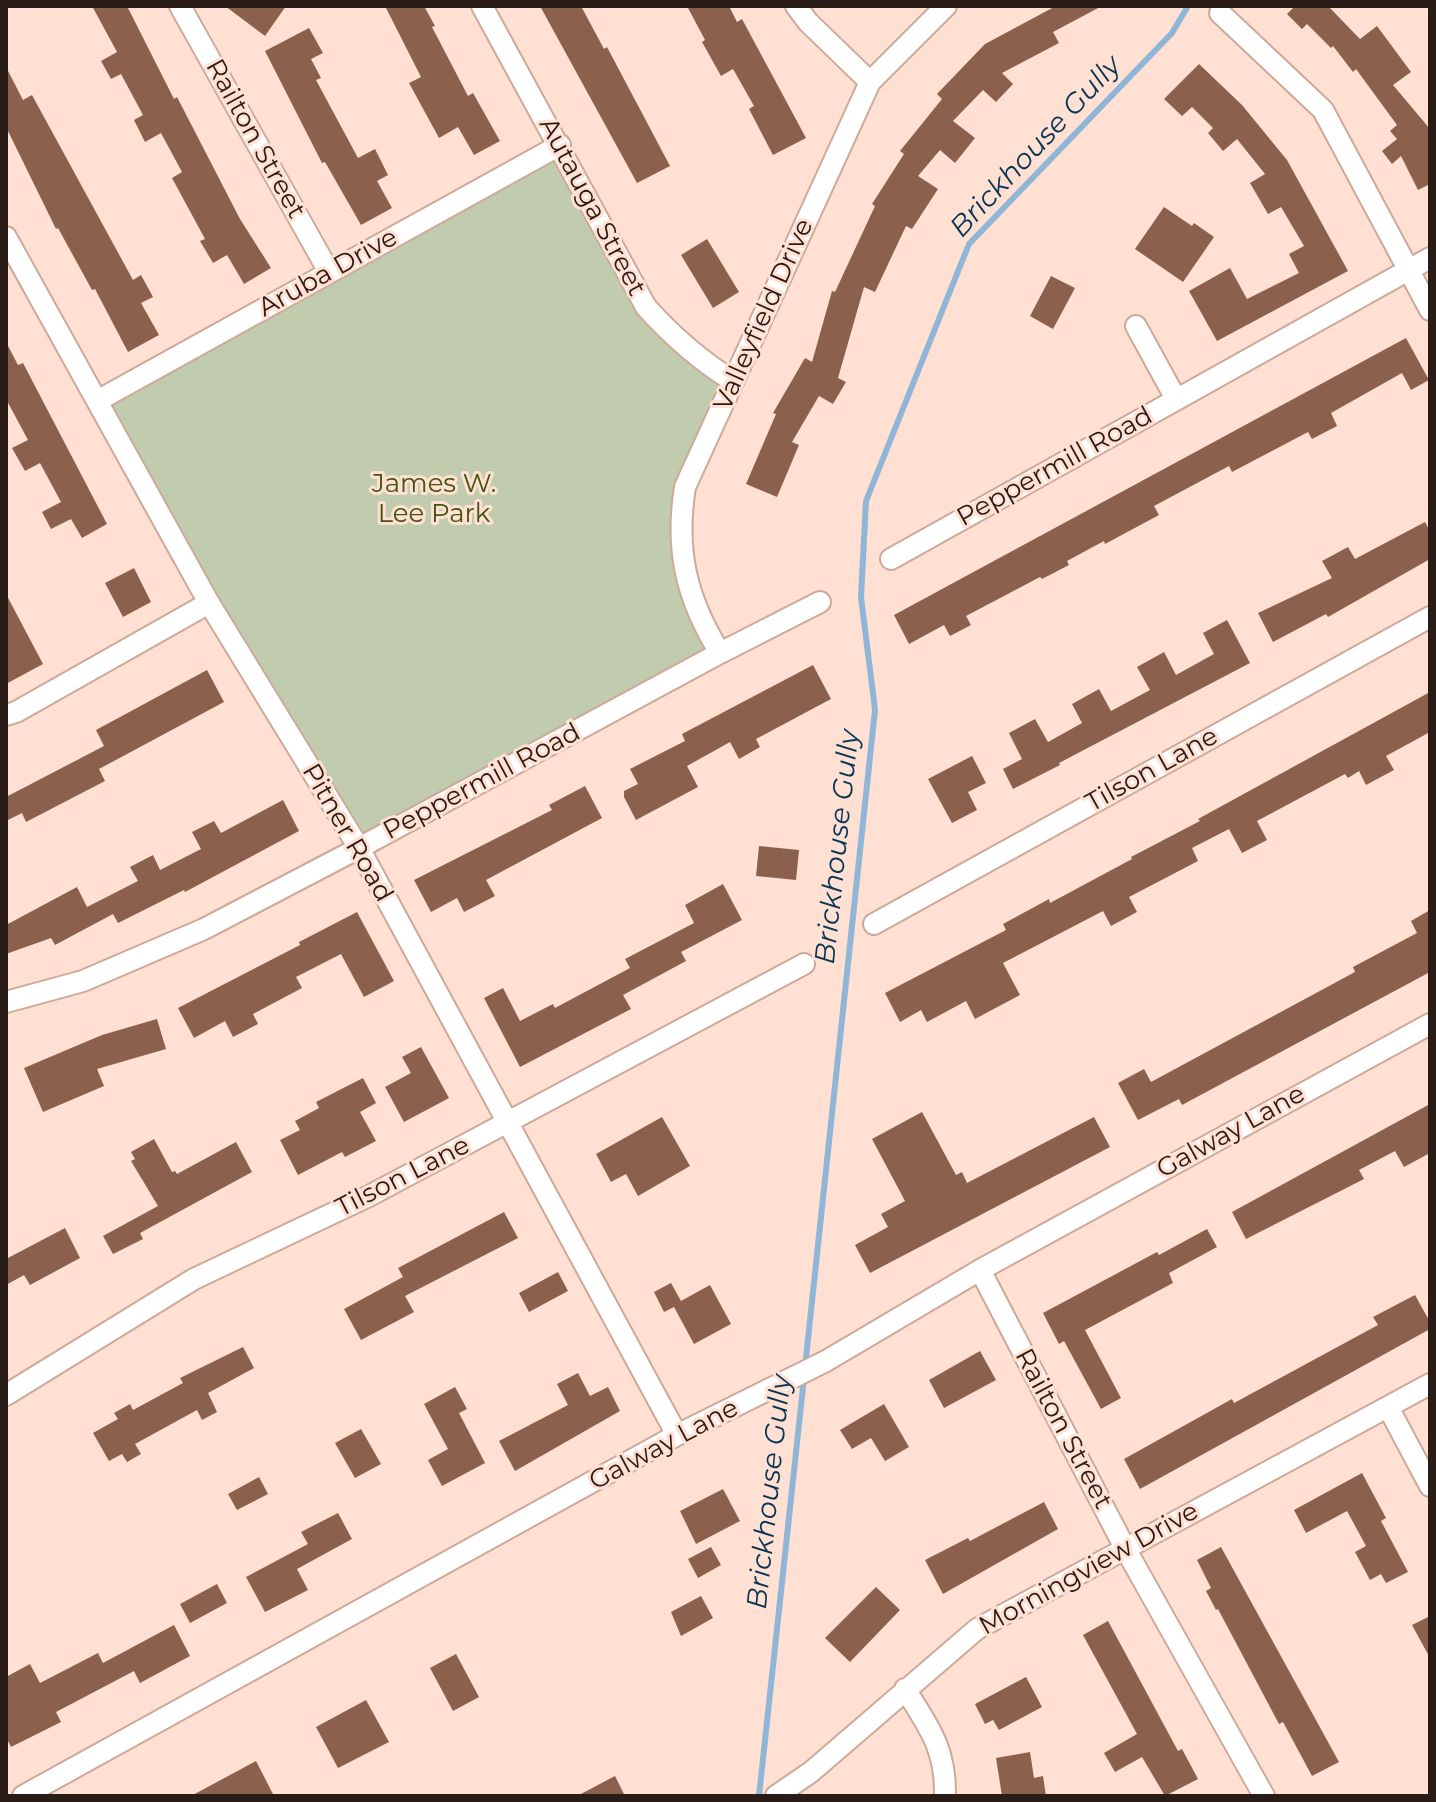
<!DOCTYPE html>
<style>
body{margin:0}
#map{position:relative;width:1436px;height:1802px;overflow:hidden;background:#ffe0d2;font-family:Montserrat,sans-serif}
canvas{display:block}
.frame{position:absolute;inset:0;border:8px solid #291b15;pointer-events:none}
</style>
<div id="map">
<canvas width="1436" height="1802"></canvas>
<div class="frame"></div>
</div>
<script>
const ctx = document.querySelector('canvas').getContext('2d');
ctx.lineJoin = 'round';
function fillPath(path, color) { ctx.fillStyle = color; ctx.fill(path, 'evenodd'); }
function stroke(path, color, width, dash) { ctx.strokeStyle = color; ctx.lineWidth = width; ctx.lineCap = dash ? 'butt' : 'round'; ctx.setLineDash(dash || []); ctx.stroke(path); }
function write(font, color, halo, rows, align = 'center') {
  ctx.font = font + ' Montserrat,sans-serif'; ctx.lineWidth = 6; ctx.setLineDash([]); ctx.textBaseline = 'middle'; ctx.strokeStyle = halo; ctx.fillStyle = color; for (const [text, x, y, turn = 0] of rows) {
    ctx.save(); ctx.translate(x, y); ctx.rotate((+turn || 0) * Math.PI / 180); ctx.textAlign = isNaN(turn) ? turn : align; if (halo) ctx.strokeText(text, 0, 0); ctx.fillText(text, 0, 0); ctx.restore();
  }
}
const green = new Path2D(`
 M 560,145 L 636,290 L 733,381 L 685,487 L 680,539 L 720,653 L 359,848 L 97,401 Z`);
const stream = new Path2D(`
 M 805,1367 L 875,710 L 861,597 L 866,501 L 969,244 L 1172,33 L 1188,6
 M 759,1796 L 804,1378`);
const building = new Path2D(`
 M 92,6 L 127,6 L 174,99 L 177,97 L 240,219 L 271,268 L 244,284 L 227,255 L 213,263 L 200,241 L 205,239 L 172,178 L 182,172 L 161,133 L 145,142 L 134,120 L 143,115 L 121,74 L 111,79 L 101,61 L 117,52 Z
 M 225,6 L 286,6 L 265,36 Z
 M 385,6 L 424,6 L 435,26 L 432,27 L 468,96 L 473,93 L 500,141 L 474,155 L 458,127 L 439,138 L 409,83 L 421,77 Z
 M 540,6 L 581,6 L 604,49 L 607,47 L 670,166 L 637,183 Z
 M 687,6 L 729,6 L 737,22 L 742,19 L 806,138 L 773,155 L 749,109 L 754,106 L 733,69 L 721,76 L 702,42 L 705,40 Z
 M 1056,6 L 1102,6 L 1053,32 L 1059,43 L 1002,73 L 1013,84 L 996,102 L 983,90 L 953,121 L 975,138 L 955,163 L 940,150 L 918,176 L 938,189 L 912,229 L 906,226 L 875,292 L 864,287 L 838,378 L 846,382 L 833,404 L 819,396 L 792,442 L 799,445 L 777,497 L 746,484 L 776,414 L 773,413 L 805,358 L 812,362 L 832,291 L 835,292 L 875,206 L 872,204 L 904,154 L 900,151 L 942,99 L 937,94 L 985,44 Z
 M 1290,6 L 1328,6 L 1360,39 L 1377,26 L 1411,72 L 1393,85 L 1430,129 L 1430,184 L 1418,190 L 1401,156 L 1392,164 L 1382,151 L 1397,139 L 1390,131 L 1397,125 L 1356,69 L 1353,72 L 1333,46 L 1331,48 L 1307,24 L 1302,29 L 1287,14 L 1293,8 Z
 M 309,28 L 323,53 L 311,59 L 321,78 L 316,80 L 358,158 L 375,149 L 388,175 L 377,181 L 392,208 L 361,225 L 325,162 L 322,163 L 265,51 Z
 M 1199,64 L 1242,105 L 1287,160 L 1348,271 L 1217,341 L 1189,291 L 1230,268 L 1247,299 L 1299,273 L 1289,254 L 1304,246 L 1281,207 L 1268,214 L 1250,183 L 1265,174 L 1237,139 L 1223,151 L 1208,133 L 1213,128 L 1192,107 L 1182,116 L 1164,99 Z
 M 6,67 L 23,100 L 32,95 L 133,280 L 141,275 L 153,297 L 141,303 L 159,335 L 128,352 L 95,289 L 92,290 L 58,228 L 56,229 L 6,127 Z
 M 1164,207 L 1192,226 L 1194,223 L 1214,237 L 1183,282 L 1135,249 Z
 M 707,239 L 739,292 L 713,308 L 681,255 Z
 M 1051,276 L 1075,288 L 1053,329 L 1030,316 Z
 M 1406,338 L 1429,380 L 1411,390 L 1402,373 L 1331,413 L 1337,426 L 1312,439 L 1308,432 L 1232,472 L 1229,466 L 1154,506 L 1159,515 L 1105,544 L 1104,541 L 1067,561 L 1069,565 L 1042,579 L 1040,577 L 966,616 L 971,625 L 950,636 L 944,625 L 909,644 L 894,615 Z
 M 6,342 L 18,365 L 23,363 L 107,524 L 82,538 L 71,519 L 51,529 L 42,512 L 61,502 L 40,463 L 25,471 L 12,448 L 28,440 L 6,399 Z
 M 1425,522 L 1430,531 L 1430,559 L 1328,617 L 1326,614 L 1273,642 L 1258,613 L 1332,578 L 1322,561 L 1348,547 L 1355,559 Z
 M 134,568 L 151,602 L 123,617 L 105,583 Z
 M 6,594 L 43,664 L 6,684 Z
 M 1227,620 L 1250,663 L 1059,763 L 1060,765 L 1013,789 L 1003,769 L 1022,759 L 1009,733 L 1035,719 L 1048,742 L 1082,723 L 1072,704 L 1099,689 L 1111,711 L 1150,690 L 1137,667 L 1164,652 L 1176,675 L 1214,654 L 1203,633 Z
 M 813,665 L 831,699 L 756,739 L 760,747 L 739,759 L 730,742 L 687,766 L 698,787 L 636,820 L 624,797 L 624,791 L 638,784 L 630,769 L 685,741 L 682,734 Z
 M 207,670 L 224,702 L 99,769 L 105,781 L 26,822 L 22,813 L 6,821 L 6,797 L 104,746 L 96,730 Z
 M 1430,692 L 1430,732 L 1386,756 L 1394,770 L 1366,785 L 1359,771 L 1348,778 L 1345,774 L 1257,821 L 1267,840 L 1242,853 L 1229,829 L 1192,848 L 1198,861 L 1129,897 L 1137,912 L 1111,926 L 1103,911 L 1003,963 L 1020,995 L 975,1019 L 966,1001 L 927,1022 L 921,1010 L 900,1022 L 885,993 L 1006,930 L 1003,924 L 1049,899 L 1050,903 L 1132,859 L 1131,857 L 1200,821 L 1198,819 Z
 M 972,756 L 986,783 L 968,792 L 977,810 L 952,823 L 928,779 Z
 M 585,786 L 602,818 L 486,880 L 495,896 L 464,912 L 457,898 L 431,912 L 414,880 L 552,810 L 549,805 Z
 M 283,800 L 299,831 L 185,892 L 184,890 L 118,923 L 113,914 L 55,945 L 51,938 L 6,954 L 6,925 L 77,887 L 87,907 L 138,881 L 130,867 L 153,855 L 160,870 L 201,849 L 192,832 L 214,821 L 221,833 Z
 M 759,846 L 799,850 L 796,880 L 756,876 Z
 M 723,884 L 742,920 L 681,952 L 686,961 L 623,995 L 631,1009 L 520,1067 L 484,998 L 503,988 L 520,1021 L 553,1004 L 555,1008 L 630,968 L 625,959 L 694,923 L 685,905 Z
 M 1430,910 L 1430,972 L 1182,1105 L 1179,1099 L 1138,1120 L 1118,1083 L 1144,1069 L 1151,1082 L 1355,972 L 1353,967 L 1417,933 L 1411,921 Z
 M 357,912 L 394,981 L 364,997 L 341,954 L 296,977 L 302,988 L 253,1014 L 258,1024 L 233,1037 L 225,1021 L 194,1038 L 178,1008 L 300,945 L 299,942 Z
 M 157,1019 L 166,1049 L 97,1069 L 104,1086 L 43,1112 L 24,1068 L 102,1035 Z
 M 421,1047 L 449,1098 L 404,1122 L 385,1087 L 411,1073 L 402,1057 Z
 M 363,1078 L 376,1103 L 360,1112 L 376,1141 L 345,1157 L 342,1152 L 298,1175 L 280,1140 L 300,1130 L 295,1121 L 319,1108 L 316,1102 Z
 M 1430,1104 L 1430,1153 L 1404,1167 L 1395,1151 L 1359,1170 L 1364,1179 L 1246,1239 L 1232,1212 Z
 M 922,1112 L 956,1175 L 962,1172 L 967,1183 L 1094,1117 L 1110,1147 L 870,1273 L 855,1245 L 888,1227 L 881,1214 L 905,1201 L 872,1139 Z
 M 662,1117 L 690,1166 L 638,1196 L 626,1174 L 611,1182 L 596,1154 Z
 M 154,1139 L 172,1172 L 175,1171 L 177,1174 L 236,1142 L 252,1172 L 140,1233 L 143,1239 L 113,1254 L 103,1236 L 158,1206 L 131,1161 L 135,1159 L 131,1152 Z
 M 504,1212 L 518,1238 L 405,1296 L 414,1312 L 361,1340 L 344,1309 L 403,1277 L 398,1268 Z
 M 65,1228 L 80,1258 L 30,1285 L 24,1275 L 6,1285 L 6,1259 Z
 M 1207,1229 L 1217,1247 L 1169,1273 L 1173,1283 L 1085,1330 L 1121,1398 L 1101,1409 L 1064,1341 L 1059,1344 L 1043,1313 L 1157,1252 L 1159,1255 Z
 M 558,1272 L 568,1291 L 529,1312 L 519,1293 Z
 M 671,1283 L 681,1301 L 710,1285 L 731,1324 L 694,1344 L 674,1307 L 664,1312 L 654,1292 Z
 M 1415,1295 L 1430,1322 L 1430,1329 L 1140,1489 L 1124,1459 L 1232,1399 L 1234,1403 L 1378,1325 L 1373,1317 Z
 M 243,1347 L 254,1368 L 208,1393 L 217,1412 L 202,1420 L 197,1410 L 135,1444 L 141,1454 L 127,1462 L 122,1454 L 109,1461 L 93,1433 L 118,1419 L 114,1413 L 130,1404 L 133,1410 L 183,1383 L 180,1378 Z
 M 980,1351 L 996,1380 L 944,1408 L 929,1380 Z
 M 578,1373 L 590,1396 L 608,1387 L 620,1411 L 515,1471 L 499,1441 L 568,1405 L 557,1384 Z
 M 455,1387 L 467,1409 L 459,1413 L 485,1463 L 442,1486 L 428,1460 L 448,1449 L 424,1404 Z
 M 884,1404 L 909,1447 L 885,1461 L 871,1438 L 852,1449 L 840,1430 Z
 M 361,1429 L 381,1464 L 355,1478 L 335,1443 Z
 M 1362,1473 L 1386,1518 L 1381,1521 L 1408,1572 L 1386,1583 L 1381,1574 L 1370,1580 L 1355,1552 L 1366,1546 L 1347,1511 L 1306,1533 L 1294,1510 Z
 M 259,1477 L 268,1494 L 237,1510 L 228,1494 Z
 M 723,1489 L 740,1521 L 696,1544 L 680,1511 Z
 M 1044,1502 L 1058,1529 L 943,1594 L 925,1560 L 968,1538 L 970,1541 Z
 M 338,1513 L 352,1539 L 297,1569 L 308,1590 L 265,1612 L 246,1577 L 308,1544 L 301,1532 Z
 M 711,1547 L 721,1565 L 698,1578 L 688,1559 Z
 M 1221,1547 L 1339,1762 L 1312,1776 L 1283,1722 L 1279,1724 L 1218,1609 L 1216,1610 L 1206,1591 L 1211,1588 L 1197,1560 Z
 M 217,1584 L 227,1603 L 190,1623 L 180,1604 Z
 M 876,1587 L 900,1610 L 850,1662 L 825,1638 Z
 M 701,1596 L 713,1618 L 681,1636 L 671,1612 Z
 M 1430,1616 L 1430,1658 L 1412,1625 Z
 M 1108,1621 L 1178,1751 L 1182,1749 L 1198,1779 L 1165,1796 L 1142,1757 L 1115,1772 L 1104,1753 L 1137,1734 L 1083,1635 Z
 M 174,1625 L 190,1656 L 140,1683 L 134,1671 L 56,1712 L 61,1722 L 11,1747 L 6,1737 L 6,1677 L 30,1664 L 40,1683 L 98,1653 L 103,1663 Z
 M 456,1654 L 479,1697 L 453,1711 L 430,1668 Z
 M 1026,1677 L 1042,1707 L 999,1730 L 993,1720 L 985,1724 L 975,1704 Z
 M 366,1700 L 389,1742 L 338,1768 L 316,1727 Z
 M 1030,1752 L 1034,1778 L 1043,1776 L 1046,1796 L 1002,1796 L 996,1758 Z
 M 256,1761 L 274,1796 L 191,1796 Z
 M 615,1776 L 625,1796 L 577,1796 Z`);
const street = new Path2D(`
 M 180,6 L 329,272
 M 482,6 L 646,307 C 673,337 699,360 733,381
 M 796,6 L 808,22 L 870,82
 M 1220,13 L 1323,110 L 1430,310
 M 6,237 L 209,603 L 359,848 L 677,1435
 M 1136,326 L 1176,399
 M 97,401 L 560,145
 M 891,559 L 1430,258
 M 720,653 C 686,598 675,550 685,487 L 870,82 L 946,6
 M 6,715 L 16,712 L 209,603
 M 874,924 L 1430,617
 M 6,1002 L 83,981 L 204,929 L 359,848 L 720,653 L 820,602
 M 980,1270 L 1125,1548 L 1264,1796
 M 6,1395 L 194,1279 L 369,1196 L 804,964
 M 1388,1407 L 1430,1486
 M 905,1689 C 929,1727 946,1749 945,1796
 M 23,1796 L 677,1435 L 826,1361 L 980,1270 L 1430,1024
 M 776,1796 L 811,1772 L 977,1629 L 1430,1384`);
const streetNames = [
 ["Railton Street",255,139,61],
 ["Autauga Street",592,207,62],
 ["Aruba Drive",328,273,-29],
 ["Valleyfield Drive",764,315,-66],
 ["Peppermill Road",1055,467,-29],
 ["Tilson Lane",1152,770,-29],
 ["Peppermill Road",482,782,-28],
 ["Pitner Road",347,833,60],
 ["Galway Lane",1231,1132,-29],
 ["Tilson Lane",403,1177,-27],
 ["Railton Street",1063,1429,62],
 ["Galway Lane",664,1445,-28],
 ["Morningview Drive",1089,1569,-29]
];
const parkNames = [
 ["James W.",434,484],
 ["Lee Park",434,514]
];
const waterNames = [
 ["Brickhouse Gully",1036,147,-47],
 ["Brickhouse Gully",838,847,-84],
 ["Brickhouse Gully",770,1492,-84]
];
fillPath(green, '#c1ccaf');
stroke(stream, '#8fb6d6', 6);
fillPath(building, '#8b604d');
stroke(street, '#cda999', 24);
stroke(street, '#fff', 20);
write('26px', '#291b15', '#ffe0d2', streetNames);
write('26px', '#425512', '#ffe0d2', parkNames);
write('italic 28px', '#073656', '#ffe0d2', waterNames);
</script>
